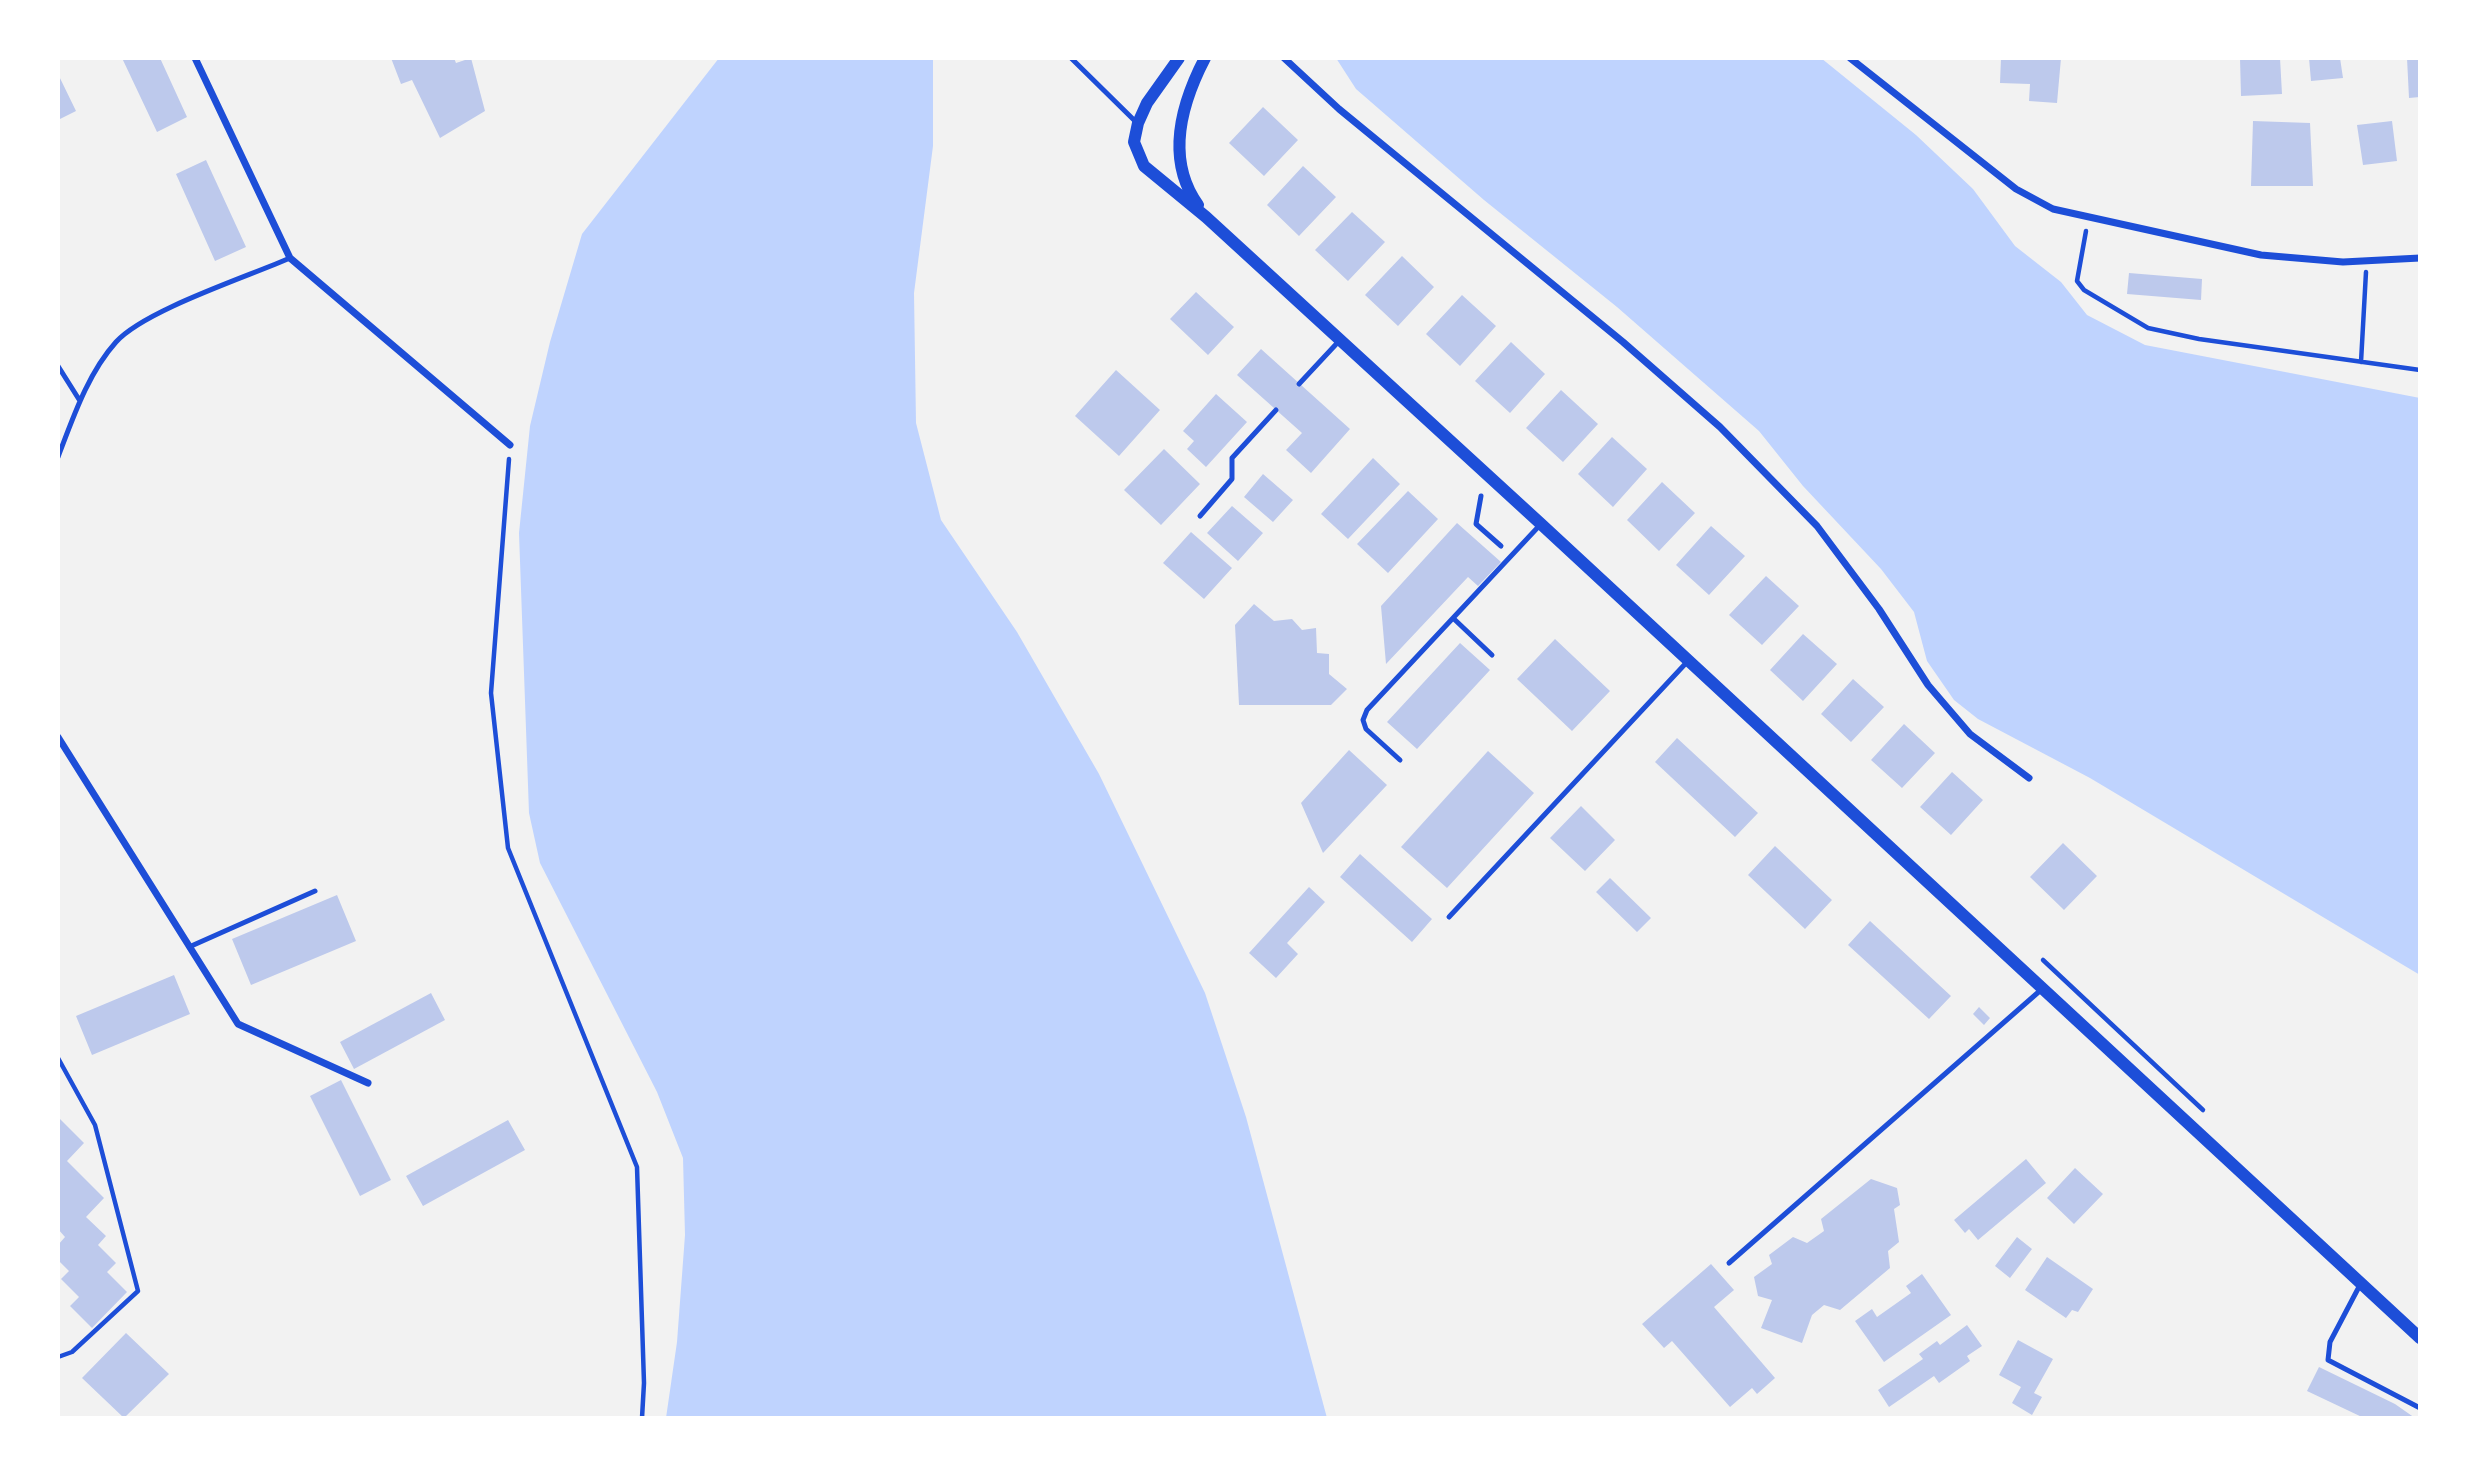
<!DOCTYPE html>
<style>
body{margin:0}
#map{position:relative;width:2478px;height:1476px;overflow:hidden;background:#f2f2f2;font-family:Figtree,sans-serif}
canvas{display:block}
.frame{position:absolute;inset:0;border:60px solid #fff;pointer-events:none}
</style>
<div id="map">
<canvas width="2478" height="1476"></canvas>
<div class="frame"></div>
</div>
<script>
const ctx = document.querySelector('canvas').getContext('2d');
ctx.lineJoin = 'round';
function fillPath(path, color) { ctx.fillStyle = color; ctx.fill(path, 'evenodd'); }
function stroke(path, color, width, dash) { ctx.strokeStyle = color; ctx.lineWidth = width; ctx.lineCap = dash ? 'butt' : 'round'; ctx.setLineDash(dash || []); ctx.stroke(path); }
const water = new Path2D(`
 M 719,58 L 933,58 L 933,146 L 914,293 L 916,423 L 941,520 L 1017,632 L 1099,774 L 1205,993 L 1246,1117 L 1327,1418 L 666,1418 L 677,1342 L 685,1235 L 683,1158 L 657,1092 L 540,863 L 529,813 L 519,533 L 530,426 L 550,342 L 582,234 Z
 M 1336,58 L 1821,58 L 1916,135 L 1973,189 L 2015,246 L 2061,282 L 2087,315 L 2145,345 L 2420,398 L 2420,975 L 2090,778 L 1978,719 L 1954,700 L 1927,661 L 1914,612 L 1881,569 L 1803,486 L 1759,431 L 1617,307 L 1484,200 L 1356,89 Z`);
const building = new Path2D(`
 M 122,58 L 160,58 L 187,117 L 157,132 Z
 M 391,58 L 454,58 L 456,63 L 471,58 L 485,111 L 440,138 L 412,80 L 401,84 Z
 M 2001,58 L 2061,58 L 2057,103 L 2029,101 L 2030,84 L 2000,83 Z
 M 2240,58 L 2280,58 L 2282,94 L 2241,96 Z
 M 2309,58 L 2340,58 L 2343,78 L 2311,81 Z
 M 2407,58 L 2420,58 L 2420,97 L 2409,98 Z
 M 58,74 L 76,111 L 58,120 Z
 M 1263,107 L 1298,140 L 1264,176 L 1229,143 Z
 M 2253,121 L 2310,123 L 2313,186 L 2251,186 Z
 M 2392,121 L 2397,161 L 2363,165 L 2357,125 Z
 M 206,160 L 246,247 L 215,261 L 176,174 Z
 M 1303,166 L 1336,197 L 1299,236 L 1267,205 Z
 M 1352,212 L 1385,242 L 1348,281 L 1315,250 Z
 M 1402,256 L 1434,287 L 1398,326 L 1365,295 Z
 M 2129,273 L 2202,279 L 2201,300 L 2127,294 Z
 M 1196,292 L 1234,327 L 1208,355 L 1170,319 Z
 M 1462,295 L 1496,326 L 1460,366 L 1426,334 Z
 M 1511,342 L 1545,374 L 1510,413 L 1475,381 Z
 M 1261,349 L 1350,429 L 1311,473 L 1286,450 L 1302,433 L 1237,375 Z
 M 1116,370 L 1160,410 L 1119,456 L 1075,416 Z
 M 1561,390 L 1598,424 L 1563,462 L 1526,428 Z
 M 1216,394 L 1247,422 L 1206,467 L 1187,449 L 1194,441 L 1183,431 Z
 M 1612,437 L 1647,469 L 1613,507 L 1578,474 Z
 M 1164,449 L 1200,484 L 1161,525 L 1124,490 Z
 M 1373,458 L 1400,484 L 1348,539 L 1321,514 Z
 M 1263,474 L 1293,500 L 1273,522 L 1244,497 Z
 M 1662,482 L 1695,513 L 1659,551 L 1627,520 Z
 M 1408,491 L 1438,519 L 1388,573 L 1357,544 Z
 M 1232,506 L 1263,533 L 1238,561 L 1207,533 Z
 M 1457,523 L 1501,562 L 1478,586 L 1468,577 L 1386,664 L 1381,606 Z
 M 1711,526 L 1745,556 L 1709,595 L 1676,565 Z
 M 1191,532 L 1232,568 L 1204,599 L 1163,563 Z
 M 1766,576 L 1799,606 L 1762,645 L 1729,615 Z
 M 1254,604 L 1274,621 L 1292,619 L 1302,630 L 1316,628 L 1317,653 L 1329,654 L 1329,674 L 1347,689 L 1331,705 L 1239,705 L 1235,625 Z
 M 1803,634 L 1837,664 L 1803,701 L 1770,670 Z
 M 1555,639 L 1610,691 L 1572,731 L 1517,679 Z
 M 1460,643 L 1490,670 L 1417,749 L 1387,722 Z
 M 1853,679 L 1884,707 L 1851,742 L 1821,714 Z
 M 1904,724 L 1935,753 L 1902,788 L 1871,760 Z
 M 1677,738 L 1758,813 L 1735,837 L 1655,762 Z
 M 1349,750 L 1387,785 L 1323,853 L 1301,803 Z
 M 1488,751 L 1534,793 L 1447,888 L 1401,847 Z
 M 1952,772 L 1983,800 L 1951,835 L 1920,807 Z
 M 1581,806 L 1615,840 L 1585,871 L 1550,838 Z
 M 2063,843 L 2097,876 L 2064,910 L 2030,877 Z
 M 1775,846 L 1832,900 L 1805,929 L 1748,875 Z
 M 1360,854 L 1432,919 L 1412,942 L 1340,877 Z
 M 1610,878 L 1651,918 L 1637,932 L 1596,892 Z
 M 1309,887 L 1325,902 L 1287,943 L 1298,954 L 1276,978 L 1249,953 Z
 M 337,895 L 356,941 L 251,985 L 232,939 Z
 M 1870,921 L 1951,996 L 1929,1019 L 1848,945 Z
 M 174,975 L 190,1014 L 92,1055 L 76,1016 Z
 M 431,993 L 445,1020 L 354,1069 L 340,1042 Z
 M 1979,1007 L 1990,1018 L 1984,1025 L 1973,1014 Z
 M 341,1080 L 391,1180 L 360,1196 L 310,1096 Z
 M 58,1117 L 84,1143 L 67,1161 L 104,1198 L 86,1217 L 106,1236 L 98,1245 L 116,1263 L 107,1272 L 127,1292 L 92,1328 L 70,1306 L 79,1297 L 61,1279 L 69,1271 L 58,1260 L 58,1245 L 65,1237 L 58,1229 Z
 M 508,1120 L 525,1150 L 423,1206 L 406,1176 Z
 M 2026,1159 L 2046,1183 L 1978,1240 L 1969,1229 L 1965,1233 L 1954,1220 Z
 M 2075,1168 L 2103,1194 L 2074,1224 L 2047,1198 Z
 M 1871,1179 L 1897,1188 L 1900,1205 L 1894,1209 L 1899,1242 L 1888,1251 L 1890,1268 L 1840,1310 L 1824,1305 L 1812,1315 L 1802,1343 L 1761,1328 L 1772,1300 L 1758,1296 L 1754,1277 L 1772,1264 L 1769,1255 L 1793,1237 L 1807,1243 L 1824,1231 L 1821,1219 Z
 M 2017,1237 L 2032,1249 L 2010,1278 L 1995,1266 Z
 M 2047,1257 L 2093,1289 L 2078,1312 L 2072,1310 L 2066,1318 L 2025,1290 Z
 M 1711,1264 L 1734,1290 L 1714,1307 L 1775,1378 L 1757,1394 L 1752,1388 L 1730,1407 L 1672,1341 L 1664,1348 L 1642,1324 Z
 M 1922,1274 L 1951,1315 L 1884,1362 L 1855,1321 L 1872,1309 L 1877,1317 L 1911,1293 L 1906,1286 Z
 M 1967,1325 L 1982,1346 L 1967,1356 L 1970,1361 L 1939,1383 L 1934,1376 L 1889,1407 L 1878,1390 L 1923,1359 L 1919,1354 L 1937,1341 L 1940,1345 Z
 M 126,1333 L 169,1374 L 124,1418 L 82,1378 Z
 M 2018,1340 L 2053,1359 L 2034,1393 L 2042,1397 L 2032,1415 L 2012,1403 L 2021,1387 L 1999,1375 Z
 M 2319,1367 L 2395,1404 L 2415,1418 L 2364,1418 L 2307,1391 Z`);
const path = new Path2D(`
 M 2086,231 L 2077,281 L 2084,290 L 2148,328 L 2199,339 L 2420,370
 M 2361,362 L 2366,272
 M 509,459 L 491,693 L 508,848 L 637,1167 L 644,1383 L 642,1418
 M 2043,960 L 2203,1110
 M 58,1058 L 95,1125 L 138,1291 L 72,1352 L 58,1357`);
const service = new Path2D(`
 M 1071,58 L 1136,122
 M 58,366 L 80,401
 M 1299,384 L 1340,340
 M 58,457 C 73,418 88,373 116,342 C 145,310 247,277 290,258
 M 1481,496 L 1476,524 L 1501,546
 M 1200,516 L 1232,479 L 1232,458 L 1276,410
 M 1453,618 L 1492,655
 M 1400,760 L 1366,729 L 1363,720 L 1367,710 L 1540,525
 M 1449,917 L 1687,662
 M 189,947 L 315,891
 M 1729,1263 L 2042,989
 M 2361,1283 L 2330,1342 L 2328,1360 L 2420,1408`);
const minor = new Path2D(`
 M 195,58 L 290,258 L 510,445
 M 1284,58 L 1339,109 L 1623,342 L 1720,427 L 1817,526 L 1879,609 L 1928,685 L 1970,734 L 2029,778
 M 1850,58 L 2016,189 L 2053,209 L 2261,255 L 2343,262 L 2420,258
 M 58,737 L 238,1024 L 368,1083`);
const tertiary = new Path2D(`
 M 1179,58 L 1147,103 L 1138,123 L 1134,142 L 1144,166 L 1206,217 L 1541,524 L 2420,1338
 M 1198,205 C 1165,159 1181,104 1205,58`);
fillPath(water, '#bfd3fe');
fillPath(building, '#bdc9ec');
stroke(path, '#1d4ed8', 4.5);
stroke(service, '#1d4ed8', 5);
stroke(minor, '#1d4ed8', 7);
stroke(tertiary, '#1d4ed8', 12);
</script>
